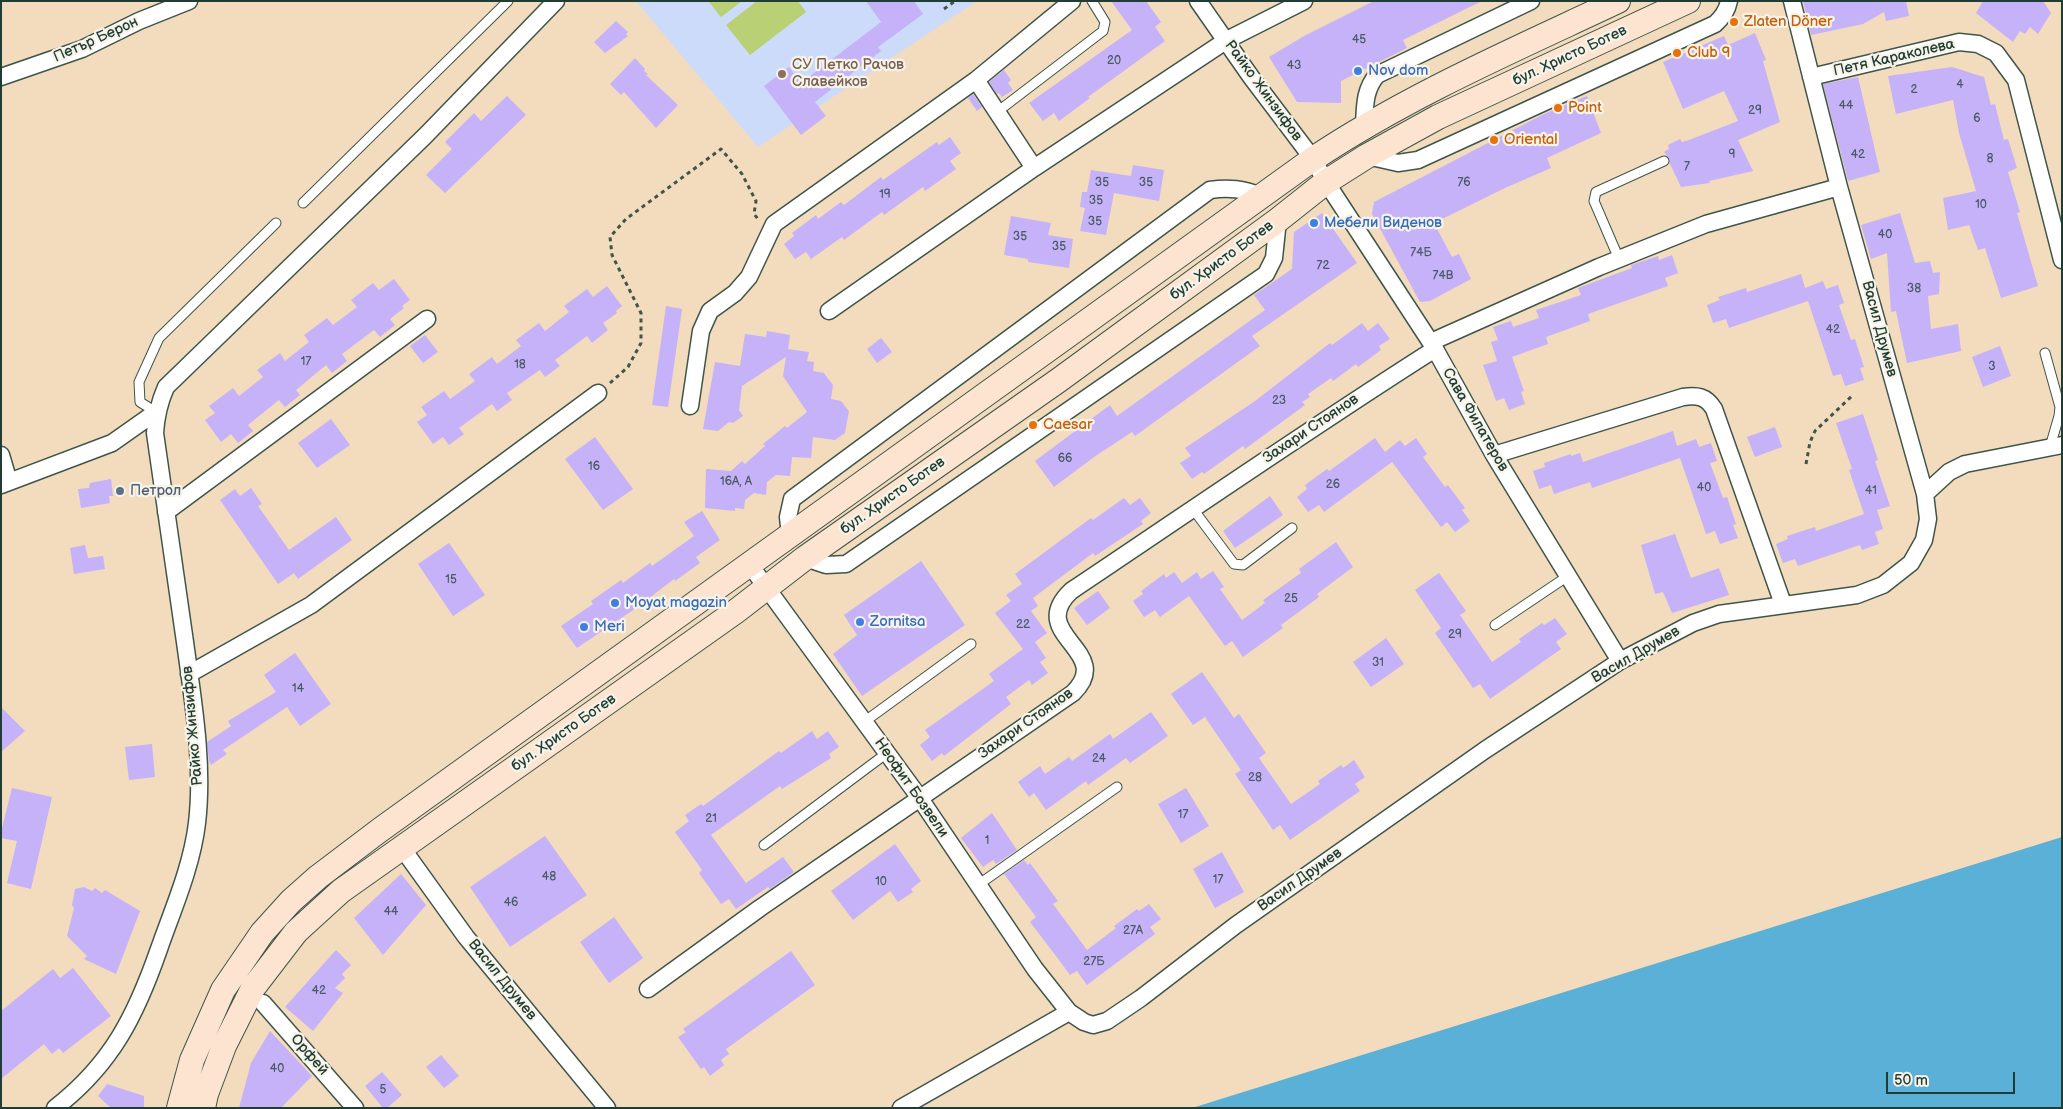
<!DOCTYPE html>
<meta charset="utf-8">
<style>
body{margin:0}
#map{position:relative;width:2063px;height:1109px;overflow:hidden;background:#f2dcbd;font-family:"Balsamiq Sans",sans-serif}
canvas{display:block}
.frame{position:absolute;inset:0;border:2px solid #1f3d34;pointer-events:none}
.scale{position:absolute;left:1886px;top:1072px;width:129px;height:22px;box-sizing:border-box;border:2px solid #1f3d34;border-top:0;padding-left:6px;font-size:15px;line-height:18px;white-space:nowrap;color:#1f3d34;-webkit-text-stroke:4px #f7f3e8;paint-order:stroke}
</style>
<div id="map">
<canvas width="2063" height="1109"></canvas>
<div class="frame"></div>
<div class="scale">50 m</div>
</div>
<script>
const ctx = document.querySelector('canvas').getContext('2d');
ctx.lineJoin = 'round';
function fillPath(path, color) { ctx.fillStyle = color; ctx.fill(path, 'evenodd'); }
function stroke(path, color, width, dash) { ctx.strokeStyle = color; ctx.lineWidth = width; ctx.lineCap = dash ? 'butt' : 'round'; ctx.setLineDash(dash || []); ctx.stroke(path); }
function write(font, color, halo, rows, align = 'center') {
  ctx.font = font + ' "Balsamiq Sans",sans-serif'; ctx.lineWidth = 4.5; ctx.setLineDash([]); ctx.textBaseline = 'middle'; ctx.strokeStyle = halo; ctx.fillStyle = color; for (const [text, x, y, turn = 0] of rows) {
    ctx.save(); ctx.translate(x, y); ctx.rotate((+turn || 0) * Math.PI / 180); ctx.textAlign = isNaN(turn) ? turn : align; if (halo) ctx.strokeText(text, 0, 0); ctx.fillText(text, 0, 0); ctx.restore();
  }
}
const built = new Path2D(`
 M 636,1 L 977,1 L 758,147 Z`);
const green = new Path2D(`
 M 708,1 L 742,1 L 721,17 Z
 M 757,1 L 798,1 L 806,12 L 750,55 L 726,25 Z`);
const water = new Path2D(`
 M 2062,837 L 2062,1108 L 1192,1108 Z`);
const building = new Path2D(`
 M 866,1 L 914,1 L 923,14 L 878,47 L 881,51 L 815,102 L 826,116 L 801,135 L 764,86 L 789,67 L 801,83 L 881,22 Z
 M 1111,1 L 1146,1 L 1161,22 L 1155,27 L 1165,41 L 1088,97 L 1090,98 L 1059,121 L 1054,113 L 1043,121 L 1029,103 L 1132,30 Z
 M 1374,1 L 1482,1 L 1403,40 L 1407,48 L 1341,81 L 1341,103 L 1297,102 L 1269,57 L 1304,36 Z
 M 1803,1 L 1906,1 L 1909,16 L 1886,21 L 1884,12 L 1863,24 L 1811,35 Z
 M 1983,1 L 2043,1 L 2051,13 L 2038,34 L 2030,27 L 2025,34 L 2020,31 L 2013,42 L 1976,13 Z
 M 616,21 L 628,32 L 626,34 L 628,36 L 605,53 L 594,42 Z
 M 1755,33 L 1766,60 L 1763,61 L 1780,122 L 1738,140 L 1753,171 L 1709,181 L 1710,183 L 1681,187 L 1670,164 L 1669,158 L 1664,152 L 1669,149 L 1668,145 L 1680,139 L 1682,142 L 1689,140 L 1738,121 L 1724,91 L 1683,109 L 1663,62 L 1724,36 L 1728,45 Z
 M 635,58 L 645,69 L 644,71 L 648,74 L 646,75 L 678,105 L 656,128 L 624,92 L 621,95 L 610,84 Z
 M 1952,67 L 1984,77 L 1991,105 L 1995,104 L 2004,140 L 2008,139 L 2017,168 L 2008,172 L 2020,212 L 2017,213 L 2038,286 L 2001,298 L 1985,248 L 1978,250 L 1969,225 L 1948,230 L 1943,198 L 1976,191 L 1959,133 L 1953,100 L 1896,114 L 1888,76 Z
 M 1004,70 L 1011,80 L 1008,83 L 1013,90 L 1002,97 L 999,93 L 997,94 L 989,82 Z
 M 1858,77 L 1880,172 L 1848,181 L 1823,84 Z
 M 973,94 L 982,107 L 977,111 L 968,98 Z
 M 507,96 L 526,115 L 445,193 L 426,175 L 452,149 L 445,142 L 474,113 L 481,121 Z
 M 1587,96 L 1601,133 L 1547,158 L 1551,168 L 1505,188 L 1434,223 L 1452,257 L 1459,254 L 1471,279 L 1430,301 L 1420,302 L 1372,214 L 1374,202 L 1544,114 Z
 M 950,137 L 961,153 L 950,161 L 956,169 L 925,191 L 923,187 L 884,215 L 882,212 L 844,240 L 842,237 L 811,259 L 806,252 L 795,259 L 784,244 L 794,236 L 792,233 L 816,215 L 818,219 L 841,202 L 844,205 L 881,177 L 883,180 L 937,142 L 939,145 Z
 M 1133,165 L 1164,170 L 1159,201 L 1114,193 L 1106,235 L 1080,231 L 1085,208 L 1080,207 L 1082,192 L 1087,192 L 1091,170 L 1131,176 Z
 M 1322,213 L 1357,263 L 1252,336 L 1260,346 L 1135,436 L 1132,432 L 1094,457 L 1054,487 L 1035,461 L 1110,405 L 1117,416 L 1265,310 L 1254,295 L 1292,269 L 1294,232 Z
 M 1900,213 L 1915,263 L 1930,261 L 1933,273 L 1940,272 L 1939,294 L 1928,296 L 1931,329 L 1958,324 L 1961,351 L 1907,363 L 1896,311 L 1891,312 L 1887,253 L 1871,259 L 1861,225 Z
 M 1011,216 L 1051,223 L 1048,235 L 1073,239 L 1069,268 L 1028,262 L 1028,259 L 1004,255 Z
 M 1672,255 L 1678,273 L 1665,278 L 1668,286 L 1588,314 L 1590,321 L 1546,337 L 1548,344 L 1512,357 L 1524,391 L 1521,392 L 1525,404 L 1509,410 L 1504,398 L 1496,401 L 1483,365 L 1497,361 L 1491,342 L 1498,340 L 1493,327 L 1511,321 L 1513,327 L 1539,318 L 1536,310 L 1581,295 L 1578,288 L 1632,268 L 1631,265 L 1658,256 L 1659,260 Z
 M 1801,274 L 1805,288 L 1823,281 L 1826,289 L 1838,285 L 1844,303 L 1839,305 L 1851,340 L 1855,339 L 1864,367 L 1860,368 L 1864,380 L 1845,386 L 1841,374 L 1833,376 L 1808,301 L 1729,328 L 1726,319 L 1713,323 L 1707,305 L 1720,300 L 1718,297 L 1746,288 L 1747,292 Z
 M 394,279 L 410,300 L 402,306 L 404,308 L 390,319 L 395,325 L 380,337 L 374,330 L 342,354 L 347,361 L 332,373 L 326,365 L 296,390 L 300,395 L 285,407 L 279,400 L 248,425 L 253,431 L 238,443 L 231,434 L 221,442 L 205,420 L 215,413 L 209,406 L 233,388 L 239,396 L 263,377 L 257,370 L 280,353 L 285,361 L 309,342 L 304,335 L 327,318 L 333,325 L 357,307 L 351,300 L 373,283 L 379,290 Z
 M 607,286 L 622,306 L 616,311 L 617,313 L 603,323 L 608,330 L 592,343 L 587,336 L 555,360 L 560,366 L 545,377 L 540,370 L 507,393 L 512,400 L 497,411 L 492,404 L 459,428 L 464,434 L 449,445 L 443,437 L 433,444 L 417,422 L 427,415 L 421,407 L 444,391 L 450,399 L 475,381 L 469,374 L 492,357 L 497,364 L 521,346 L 516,340 L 539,323 L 545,331 L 569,312 L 564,306 L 587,289 L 593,297 Z
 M 666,306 L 682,309 L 668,407 L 652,405 Z
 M 1362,323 L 1368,331 L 1378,323 L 1390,339 L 1379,346 L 1381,350 L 1358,367 L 1356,364 L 1333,381 L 1331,378 L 1308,394 L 1310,397 L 1302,402 L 1305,405 L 1245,449 L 1243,446 L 1204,474 L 1202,472 L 1192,479 L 1180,463 L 1191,456 L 1185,448 L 1255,401 L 1330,343 L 1332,345 Z
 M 767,331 L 790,335 L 788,349 L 809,352 L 807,361 L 814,362 L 813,371 L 824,373 L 833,385 L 831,399 L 841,401 L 849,411 L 845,433 L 835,440 L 813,437 L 811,458 L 792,457 L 790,476 L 776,475 L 767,482 L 766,495 L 754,493 L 745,500 L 744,509 L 735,508 L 735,511 L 705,508 L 706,469 L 731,471 L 742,461 L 745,464 L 765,446 L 763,444 L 785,426 L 787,428 L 807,412 L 783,376 L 786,357 L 742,386 L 739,410 L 743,416 L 733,423 L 729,422 L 718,431 L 703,429 L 715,362 L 740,366 L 745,334 L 766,337 Z
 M 425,335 L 438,352 L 423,363 L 410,346 Z
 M 881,338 L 892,352 L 877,363 L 867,349 Z
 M 2000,346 L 2011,376 L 1983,387 L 1972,357 Z
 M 1863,414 L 1878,460 L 1875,461 L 1890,506 L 1877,510 L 1883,529 L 1875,532 L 1879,544 L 1862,550 L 1860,545 L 1798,566 L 1795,559 L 1783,563 L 1776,544 L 1788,539 L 1787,536 L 1815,527 L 1816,531 L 1864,514 L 1849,470 L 1852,469 L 1836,423 Z
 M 331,419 L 350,445 L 317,468 L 298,443 Z
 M 1775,427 L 1782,447 L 1755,457 L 1747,437 Z
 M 1673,431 L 1677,446 L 1696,439 L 1699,447 L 1711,443 L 1717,461 L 1710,463 L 1723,498 L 1727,497 L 1736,524 L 1733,525 L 1738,538 L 1720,544 L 1715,531 L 1706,534 L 1680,458 L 1592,488 L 1590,482 L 1554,494 L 1551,485 L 1539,489 L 1533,471 L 1545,467 L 1544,463 L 1571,454 L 1571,456 L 1580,453 L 1583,462 Z
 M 595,437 L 633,489 L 603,510 L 565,459 Z
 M 1375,438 L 1385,452 L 1400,440 L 1405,446 L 1416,438 L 1427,454 L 1423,457 L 1445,487 L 1448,485 L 1465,508 L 1462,510 L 1470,521 L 1455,532 L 1447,522 L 1441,527 L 1392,462 L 1324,512 L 1319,505 L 1308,512 L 1297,497 L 1307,489 L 1305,485 L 1327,469 L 1329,471 Z
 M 111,479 L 113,496 L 109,496 L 110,503 L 81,508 L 78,489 L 89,488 L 90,483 Z
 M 251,488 L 262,504 L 258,506 L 289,550 L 336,517 L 352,540 L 298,579 L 294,573 L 278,584 L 220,500 L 235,489 L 240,496 Z
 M 1270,496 L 1283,515 L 1235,548 L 1223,531 Z
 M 1124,498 L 1130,505 L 1140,498 L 1151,513 L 1141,521 L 1143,524 L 1095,556 L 1093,553 L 1033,598 L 1038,606 L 1031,611 L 1047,633 L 1035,642 L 1046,658 L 1040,662 L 1048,673 L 1032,685 L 1029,680 L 1006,697 L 1011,704 L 944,756 L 942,753 L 932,761 L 920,745 L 930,737 L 925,730 L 994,681 L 989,674 L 1023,649 L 995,613 L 1011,601 L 1006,595 L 1022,584 L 1015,574 L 1091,518 L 1093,520 Z
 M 702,511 L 720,540 L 696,557 L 700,563 L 675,581 L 674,579 L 639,606 L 577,648 L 561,626 L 593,604 L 591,601 L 621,580 L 623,583 L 650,563 L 652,566 L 694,536 L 684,522 Z
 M 1675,534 L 1691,578 L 1719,568 L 1729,595 L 1672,613 L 1663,592 L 1655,594 L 1641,545 Z
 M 1336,542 L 1353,567 L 1317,594 L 1319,597 L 1281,625 L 1283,628 L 1243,657 L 1232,641 L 1225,646 L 1189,596 L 1160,617 L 1155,610 L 1144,617 L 1133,601 L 1143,594 L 1141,591 L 1164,574 L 1166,578 L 1174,572 L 1182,583 L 1197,572 L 1201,579 L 1213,571 L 1224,587 L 1220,589 L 1242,620 L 1265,603 L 1263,600 L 1301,573 L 1299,569 Z
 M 449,543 L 485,595 L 453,616 L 418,564 Z
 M 85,545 L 88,558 L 103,556 L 105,569 L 74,574 L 70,548 Z
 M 921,561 L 965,625 L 862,696 L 833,654 L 857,635 L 844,615 Z
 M 1439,573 L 1466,611 L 1460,615 L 1492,662 L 1521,642 L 1519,639 L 1542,623 L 1544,625 L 1555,618 L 1567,634 L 1556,642 L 1561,649 L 1490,699 L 1480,684 L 1473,688 L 1435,633 L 1441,628 L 1415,590 Z
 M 1098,591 L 1110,608 L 1087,625 L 1074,608 Z
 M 1386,638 L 1404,664 L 1371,687 L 1353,662 Z
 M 295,653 L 331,704 L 300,726 L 287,707 L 223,750 L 227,754 L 211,765 L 209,761 L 207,742 L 231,726 L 228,721 L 276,692 L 264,675 Z
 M 1202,672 L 1234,718 L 1239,714 L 1266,753 L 1259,758 L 1291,804 L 1320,784 L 1318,781 L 1341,765 L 1343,768 L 1354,760 L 1365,777 L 1355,784 L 1360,791 L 1290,840 L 1280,825 L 1273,830 L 1235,774 L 1241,770 L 1205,717 L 1193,725 L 1171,694 Z
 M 1,707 L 25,731 L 1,752 Z
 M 1151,712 L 1168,736 L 1130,763 L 1126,758 L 1088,785 L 1086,781 L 1046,810 L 1034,793 L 1029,797 L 1018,782 L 1040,766 L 1045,774 L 1069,757 L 1072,761 L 1110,734 L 1113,739 Z
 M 812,731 L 817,739 L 828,731 L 839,747 L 829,754 L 831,758 L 782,789 L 780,786 L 711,835 L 746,883 L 783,857 L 794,872 L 770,889 L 768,887 L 736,909 L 729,899 L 721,904 L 699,873 L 702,870 L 675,832 L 689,821 L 685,815 L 701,804 L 703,806 L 779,751 L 781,753 Z
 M 152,744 L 155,777 L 129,780 L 125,747 Z
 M 12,788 L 52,797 L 31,889 L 7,883 L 17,841 L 1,838 L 1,832 Z
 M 1186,788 L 1209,826 L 1181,843 L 1158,804 Z
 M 992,813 L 1017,850 L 996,864 L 993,860 L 983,867 L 961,838 Z
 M 545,836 L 587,895 L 510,947 L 470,887 Z
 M 895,844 L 921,881 L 911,889 L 913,892 L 898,902 L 890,891 L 853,920 L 831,891 Z
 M 1222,852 L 1244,892 L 1215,908 L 1193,869 Z
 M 1024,860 L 1028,865 L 1030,863 L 1058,901 L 1053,904 L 1087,950 L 1116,928 L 1114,926 L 1137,909 L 1139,911 L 1149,904 L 1161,919 L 1150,927 L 1155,934 L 1087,985 L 1077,971 L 1070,975 L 1059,960 L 1030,922 L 1036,917 L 1004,874 Z
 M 401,874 L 426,905 L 383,955 L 354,918 Z
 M 84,887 L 92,891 L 95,888 L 102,893 L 105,890 L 140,911 L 116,974 L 84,959 L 87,956 L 67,936 L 74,908 L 72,905 L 75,889 Z
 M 614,917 L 643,958 L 609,983 L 580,942 Z
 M 336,950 L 351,965 L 342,974 L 345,978 L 335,988 L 343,993 L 313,1031 L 285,1007 Z
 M 791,951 L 815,985 L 726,1049 L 729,1054 L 721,1060 L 724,1065 L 710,1076 L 704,1067 L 701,1069 L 678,1037 L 686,1032 L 683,1029 Z
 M 73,968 L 111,1016 L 63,1053 L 59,1048 L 52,1054 L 44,1044 L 1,1079 L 1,1011 L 53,969 L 60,978 Z
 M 270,1031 L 312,1076 L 281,1108 L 239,1108 L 251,1063 Z
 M 441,1055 L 459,1076 L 444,1088 L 426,1067 Z
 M 382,1072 L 402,1095 L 387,1108 L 383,1108 L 365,1086 Z
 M 107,1084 L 144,1096 L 144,1108 L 111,1108 L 98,1096 Z`);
const path = new Path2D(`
 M 944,9 L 955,1
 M 610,383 L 628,367 L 641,343 L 641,313 L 612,255 L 610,237 L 626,219 L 721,149 L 742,174 L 756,201 L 754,214 L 758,219
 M 1806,464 L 1810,442 L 1815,431 L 1853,395`);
const lane = new Path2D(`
 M 997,112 L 1103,31 L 1105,22 L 1092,1
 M 303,203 L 508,1
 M 1619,259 L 1594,201 L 1596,192 L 1664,161
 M 2045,353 L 2060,407 L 2059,416 L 2050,447
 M 156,412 L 140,402 L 139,382 L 159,338 L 276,223
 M 1193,509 L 1234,564 L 1243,565 L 1292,528
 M 1495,625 L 1568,576
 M 864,722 L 971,644
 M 764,845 L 887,753
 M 978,885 L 1117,787`);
const street = new Path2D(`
 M 1198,1 L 1251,77 L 1313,159 L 1326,182 L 1435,349 L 1494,455 L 1620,661
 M 1,77 L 82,49 L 139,21 L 189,1
 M 1811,77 L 1959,42 L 1978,44 L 1996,53 L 2016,80 L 2062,260
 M 976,80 L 1034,168
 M 1364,126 C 1365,107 1364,90 1377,75 L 1531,1
 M 1367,156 L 1398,163 L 1418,160 L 1715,24 C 1723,17 1727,11 1729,1
 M 829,311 L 1034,168 L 1227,40 L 1304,1
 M 1431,342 L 1599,267 L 1706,224 L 1839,187
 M 690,406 L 701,331 L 710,311 L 735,293 L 749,277 L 774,224 L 976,80 L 1072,1
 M 1,455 L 9,482
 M 1494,455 L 1683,397 C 1697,395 1706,396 1714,409 L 1783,604
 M 1,485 L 112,443 L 156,412
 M 1925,494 L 1949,472 L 1965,464 L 2062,445
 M 166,512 L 427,319
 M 790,536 L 788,517 L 792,499 L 1210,190 C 1229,187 1243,189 1261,196
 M 805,558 L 826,565 L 846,564 L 1266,274 L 1274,258 L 1278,220
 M 750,565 L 919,797 L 1035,969 L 1069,1012
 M 189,674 L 311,605 L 598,393
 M 402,848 L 466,937 L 607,1108
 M 648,989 L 760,908 L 1073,693 C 1116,651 1025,635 1071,591 C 1192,510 1312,427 1435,349
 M 263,1003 L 355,1108
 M 55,1108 C 112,1064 136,1015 159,949 C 173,909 192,866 197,823 C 204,763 193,701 185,642 C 175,572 165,503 155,433 C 156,416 159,403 166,387 L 425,136 L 556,1
 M 901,1108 L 1069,1012 L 1084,1022 L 1093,1025 L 1107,1021 L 1141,998 L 1236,925 L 1485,750 L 1620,661 L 1693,623 L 1719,614 L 1857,595 L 1883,585 L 1911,563 L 1924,540 L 1928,519 L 1925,494 L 1839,187 L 1792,1`);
const secondary = new Path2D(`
 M 179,1108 L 192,1060 L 223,990 L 262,933 L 291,901 L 318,877 L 380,830 L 1313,159 C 1409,95 1514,50 1618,1
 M 203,1108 L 206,1094 L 224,1046 L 253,988 L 296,932 L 341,891 L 735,612 L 805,558 L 1059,380 L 1278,220 L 1326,182 L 1367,156 L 1438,117 L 1688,1`);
const markers = [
 [1734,22,5,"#e8710a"],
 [1677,53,5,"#e8710a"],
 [1358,71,5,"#3f7fe0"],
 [782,74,5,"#8d6e63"],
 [1558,108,5,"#e8710a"],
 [1494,140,5,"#e8710a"],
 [1314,223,5,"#3f7fe0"],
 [1033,425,5,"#e8710a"],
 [120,491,5,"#5c6f8a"],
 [615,603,5,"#3f7fe0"],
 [860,622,5,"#3f7fe0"],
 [584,627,5,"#3f7fe0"]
];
const numberNames = [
 ["45",1359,40],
 ["20",1114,61],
 ["43",1294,66],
 ["4",1960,85],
 ["2",1914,90],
 ["44",1846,106],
 ["29",1755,111],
 ["6",1977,119],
 ["9",1732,155],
 ["42",1858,155],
 ["8",1990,159],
 ["7",1687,167],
 ["35",1102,183],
 ["35",1146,183],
 ["76",1464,183],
 ["19",885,195],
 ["35",1096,201],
 ["10",1981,205],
 ["35",1095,222],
 ["40",1885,235],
 ["35",1020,237],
 ["35",1059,247],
 ["74Б",1421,253],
 ["72",1323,266],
 ["74В",1443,276],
 ["38",1914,289],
 ["42",1833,330],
 ["17",306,362],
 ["18",520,365],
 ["3",1992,367],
 ["23",1279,401],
 ["66",1065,459],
 ["16",594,467],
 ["16А, А",736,482],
 ["26",1333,485],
 ["40",1704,488],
 ["41",1871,491],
 ["15",451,580],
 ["25",1291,599],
 ["22",1023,625],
 ["29",1455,635],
 ["31",1378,663],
 ["14",298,689],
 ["24",1099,759],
 ["28",1255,778],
 ["17",1183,815],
 ["21",711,819],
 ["1",987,841],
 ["48",549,877],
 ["17",1218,880],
 ["10",881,882],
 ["46",511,903],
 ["44",391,912],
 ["27А",1133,931],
 ["27Б",1094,962],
 ["42",319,991],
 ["40",277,1069],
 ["5",383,1090]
];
const foodNames = [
 ["Zlaten Döner",1744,22],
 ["Club 9",1687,53],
 ["Point",1568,108],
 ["Oriental",1504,140],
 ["Caesar",1043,425]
];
const streetNames = [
 ["Петър Берон",96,40,-24],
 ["бул. Христо Ботев",1570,56,-25],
 ["Петя Караколева",1894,58,-13],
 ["Райко Жинзифов",1263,91,54],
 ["бул. Христо Ботев",1222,261,-36],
 ["Васил Друмев",1879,329,75],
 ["Сава Филатеров",1475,420,60],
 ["Захари Стоянов",1311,429,-34],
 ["бул. Христо Ботев",893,496,-35],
 ["Васил Друмев",1636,655,-30],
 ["Захари Стоянов",1026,724,-35],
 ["Райко Жинзифов",193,726,-95],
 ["бул. Христо Ботев",564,733,-35],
 ["Неофит Бозвели",911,788,55],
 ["Васил Друмев",1300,880,-35],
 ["Васил Друмев",502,980,51],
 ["Орфей",309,1055,49]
];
const educationNames = [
 ["СУ Петко Рачов",792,65],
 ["Славейков",792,82]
];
const shopNames = [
 ["Nov dom",1368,71],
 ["Мебели Виденов",1324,223],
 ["Moyat magazin",625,603],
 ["Zornitsa",870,622],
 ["Meri",594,627]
];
const serviceNames = [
 ["Петрол",130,491]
];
fillPath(built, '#ccdbfa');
fillPath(green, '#b9d075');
fillPath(water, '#5ab0d7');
fillPath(building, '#c6b2f8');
stroke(lane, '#3f5549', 11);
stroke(street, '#3f5549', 19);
stroke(secondary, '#3f5549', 26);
stroke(path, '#3f5549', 3, [4, 4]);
stroke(lane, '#fff', 9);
stroke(street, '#fff', 16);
stroke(secondary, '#fde4d1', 24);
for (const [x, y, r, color] of markers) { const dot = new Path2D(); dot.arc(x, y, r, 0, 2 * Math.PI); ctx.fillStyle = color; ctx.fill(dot); stroke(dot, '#f7f3e8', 2); }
write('12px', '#495a65', null, numberNames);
write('15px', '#c56008', '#f7f3e8', foodNames, 'left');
write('15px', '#1f3d34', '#f7f3e8', streetNames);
write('15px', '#785e54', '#f7f3e8', educationNames, 'left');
write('15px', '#366cbe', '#f7f3e8', shopNames, 'left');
write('15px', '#4e5e75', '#f7f3e8', serviceNames, 'left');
</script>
